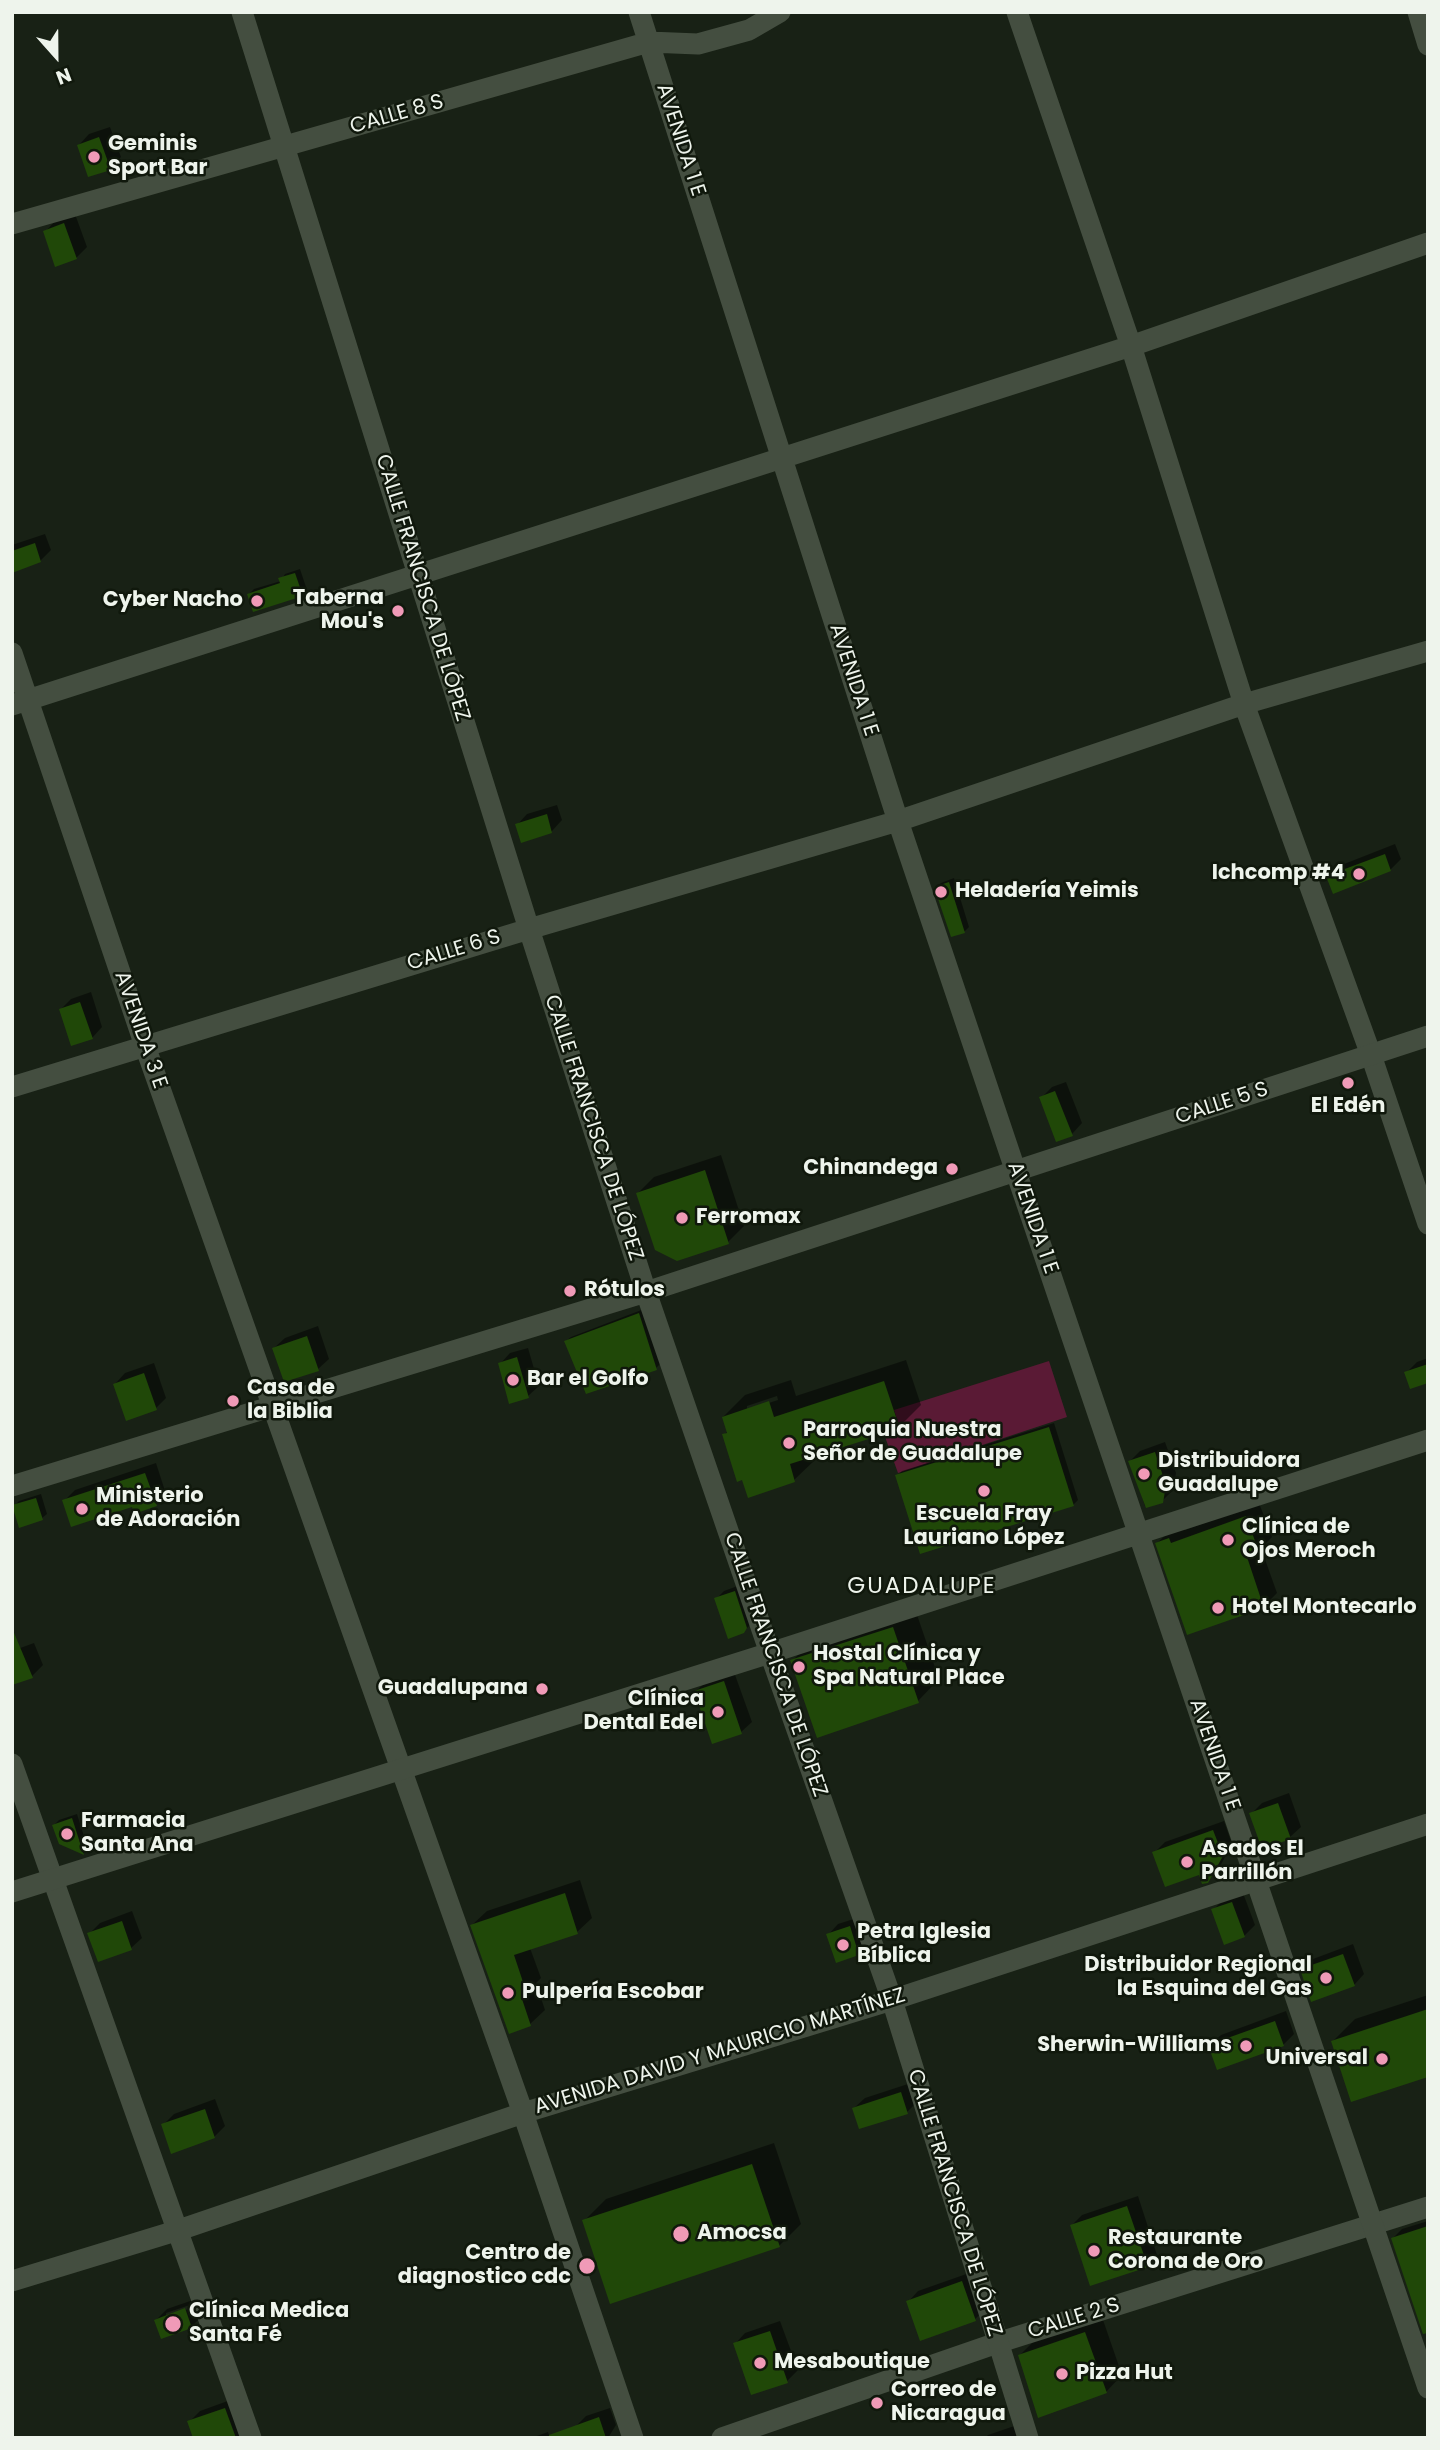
<!DOCTYPE html>
<meta charset="utf-8">
<style>
body{margin:0}
#map{position:relative;width:1440px;height:2450px;overflow:hidden;background:#182115;font-family:Poppins,sans-serif}
canvas{display:block}
.frame{position:absolute;inset:0;border:14px solid #eef4ec;pointer-events:none}
.north{position:absolute;left:21px;top:21px;width:70px;height:70px;-webkit-text-stroke:5px #10180c;paint-order:stroke;rotate:159deg;font-size:19px;font-weight:700;line-height:28px;text-align:center;color:#eef4ec}
.north::after{content:'';display:block;margin:auto;width:24px;height:32px;background:#eef4ec;clip-path:polygon(50% 0,100% 100%,50% 72%,0 100%)}
</style>
<div id="map">
<canvas width="1440" height="2450"></canvas>
<div class="frame"></div>
<div class="north">N</div>
</div>
<script>
const ctx = document.querySelector('canvas').getContext('2d');
ctx.lineJoin = 'round';
function fillPath(path, color) { ctx.fillStyle = color; ctx.fill(path, 'evenodd'); }
function stroke(path, color, width, dash) { ctx.strokeStyle = color; ctx.lineWidth = width; ctx.lineCap = dash ? 'butt' : 'round'; ctx.setLineDash(dash || []); ctx.stroke(path); }
function write(font, color, halo, rows, align = 'center') {
  ctx.font = font + ' Poppins,sans-serif'; ctx.lineWidth = 5; ctx.setLineDash([]); ctx.textBaseline = 'middle'; ctx.strokeStyle = halo; ctx.fillStyle = color; for (const [text, x, y, turn = 0] of rows) {
    ctx.save(); ctx.translate(x, y); ctx.rotate((+turn || 0) * Math.PI / 180); ctx.textAlign = isNaN(turn) ? turn : align; if (halo) ctx.strokeText(text, 0, 0); ctx.fillText(text, 0, 0); ctx.restore();
  }
}
const green = new Path2D(`
 M 1049,1361 L 1067,1417 L 898,1473 L 884,1434 L 900,1428 L 894,1410 Z`);
const shadow = new Path2D(`
 M 110,127 L 121,157 L 110,168 L 79,145 L 89,134 Z
 M 75,214 L 87,247 L 76,258 L 45,232 L 55,221 Z
 M 45,534 L 51,550 L 40,561 L 12,571 L 12,545 Z
 M 300,569 L 307,590 L 302,595 L 249,594 L 254,589 L 281,581 L 285,574 Z
 M 557,805 L 562,820 L 552,831 L 522,841 L 517,825 L 527,814 Z
 M 1395,844 L 1401,859 L 1390,870 L 1328,876 L 1339,866 Z
 M 954,878 L 969,927 L 965,931 L 952,935 L 936,888 L 941,883 Z
 M 91,992 L 102,1027 L 92,1038 L 61,1009 L 71,999 Z
 M 1066,1082 L 1082,1123 L 1072,1134 L 1041,1098 L 1052,1087 Z
 M 721,1155 L 744,1226 L 728,1242 L 638,1193 L 654,1177 Z
 M 644,1309 L 661,1363 L 656,1368 L 566,1341 L 571,1337 Z
 M 318,1326 L 329,1359 L 318,1369 L 274,1348 L 285,1338 Z
 M 528,1348 L 539,1386 L 528,1396 L 500,1364 L 510,1353 Z
 M 1428,1358 L 1428,1381 L 1406,1373 L 1417,1362 Z
 M 906,1360 L 921,1405 L 899,1427 L 815,1454 L 816,1459 L 794,1480 L 743,1478 L 724,1435 L 728,1431 L 723,1417 L 745,1395 L 791,1380 L 796,1396 ZM 777,1396 L 778,1400 L 747,1410 L 747,1406 Z
 M 154,1363 L 166,1398 L 156,1408 L 115,1384 L 125,1373 Z
 M 1054,1423 L 1078,1500 L 1073,1505 L 897,1476 L 902,1471 Z
 M 1165,1442 L 1176,1473 L 1173,1490 L 1162,1501 L 1145,1506 L 1130,1461 L 1140,1451 Z
 M 156,1463 L 166,1494 L 156,1504 L 64,1501 L 75,1490 Z
 M 41,1494 L 47,1514 L 42,1518 L 14,1506 L 19,1501 Z
 M 1259,1503 L 1272,1537 L 1261,1548 L 1277,1593 L 1263,1607 L 1157,1543 L 1171,1530 L 1183,1525 L 1185,1530 Z
 M 743,1584 L 752,1623 L 743,1632 L 716,1599 L 724,1591 Z
 M 914,1606 L 939,1679 L 918,1701 L 792,1661 L 814,1639 Z
 M 34,1643 L 43,1665 L 32,1676 L 12,1651 Z
 M 734,1672 L 752,1722 L 741,1732 L 696,1691 L 707,1681 Z
 M 1289,1793 L 1301,1827 L 1290,1837 L 1251,1814 L 1262,1803 Z
 M 77,1814 L 88,1849 L 84,1853 L 60,1843 L 54,1825 L 59,1820 Z
 M 1224,1821 L 1232,1844 L 1218,1870 L 1207,1881 L 1200,1873 L 1154,1853 L 1165,1842 Z
 M 580,1880 L 592,1918 L 577,1932 L 530,1948 L 541,1978 L 536,1983 L 545,2010 L 530,2024 L 510,2032 L 472,1925 L 487,1911 Z
 M 1243,1893 L 1255,1925 L 1244,1936 L 1213,1910 L 1224,1899 Z
 M 132,1911 L 142,1938 L 131,1948 L 89,1934 L 100,1923 Z
 M 860,1917 L 869,1943 L 858,1953 L 828,1935 L 838,1924 Z
 M 1353,1944 L 1364,1974 L 1354,1985 L 1302,1970 L 1313,1959 Z
 M 1428,1995 L 1428,2075 L 1333,2041 L 1355,2019 Z
 M 1286,2011 L 1294,2034 L 1283,2045 L 1210,2045 L 1221,2035 Z
 M 911,2083 L 917,2102 L 907,2112 L 854,2108 L 865,2098 Z
 M 215,2099 L 225,2126 L 214,2137 L 163,2125 L 174,2114 Z
 M 774,2143 L 801,2224 L 779,2246 L 584,2221 L 606,2199 Z
 M 1138,2196 L 1157,2255 L 1147,2265 L 1072,2225 L 1082,2215 Z
 M 1428,2221 L 1428,2297 L 1393,2238 L 1402,2229 Z
 M 972,2272 L 986,2309 L 975,2319 L 908,2302 L 918,2291 Z
 M 196,2299 L 202,2316 L 191,2327 L 156,2320 L 167,2309 ZM 193,2304 L 194,2307 L 166,2317 L 166,2313 Z
 M 1102,2317 L 1122,2375 L 1106,2392 L 1020,2355 L 1036,2339 Z
 M 780,2321 L 798,2370 L 787,2381 L 735,2344 L 745,2333 Z
 M 236,2398 L 247,2430 L 239,2438 L 195,2438 L 189,2422 L 200,2411 Z
 M 610,2408 L 616,2425 L 608,2438 L 579,2438 L 575,2427 L 586,2416 Z
 M 1023,2423 L 1030,2438 L 985,2438 L 988,2435 Z
 M 548,2432 L 550,2438 L 531,2438 Z`);
const building = new Path2D(`
 M 99,137 L 111,170 L 88,177 L 77,145 Z
 M 64,223 L 77,259 L 55,267 L 43,231 Z
 M 35,543 L 41,562 L 12,573 L 12,551 Z
 M 295,573 L 303,596 L 253,612 L 247,594 L 280,583 L 278,578 Z
 M 547,814 L 552,833 L 521,843 L 515,824 Z
 M 1385,854 L 1391,871 L 1333,894 L 1326,876 Z
 M 949,882 L 965,933 L 951,937 L 934,887 Z
 M 80,1002 L 93,1039 L 71,1046 L 59,1009 Z
 M 1055,1091 L 1073,1136 L 1056,1142 L 1039,1097 Z
 M 705,1170 L 729,1244 L 677,1261 L 655,1250 L 636,1193 Z
 M 639,1313 L 657,1370 L 586,1394 L 564,1341 Z
 M 307,1336 L 319,1371 L 284,1382 L 272,1348 Z
 M 517,1357 L 529,1398 L 509,1404 L 498,1363 Z
 M 1428,1364 L 1428,1383 L 1410,1389 L 1404,1372 Z
 M 144,1373 L 157,1410 L 126,1421 L 113,1384 Z
 M 884,1381 L 900,1429 L 790,1464 L 795,1482 L 748,1498 L 742,1480 L 737,1482 L 722,1434 L 727,1433 L 722,1417 L 769,1401 L 774,1417 Z
 M 1049,1427 L 1074,1506 L 920,1554 L 895,1475 Z
 M 1155,1452 L 1166,1485 L 1163,1503 L 1146,1508 L 1128,1461 Z
 M 145,1473 L 157,1506 L 134,1514 L 132,1507 L 71,1527 L 62,1500 Z
 M 36,1498 L 43,1520 L 19,1528 L 12,1505 Z
 M 1246,1516 L 1259,1552 L 1247,1557 L 1264,1608 L 1187,1635 L 1155,1543 L 1169,1538 L 1171,1543 Z
 M 735,1591 L 747,1628 L 744,1633 L 728,1639 L 714,1598 Z
 M 893,1627 L 919,1703 L 817,1738 L 790,1660 Z
 M 12,1628 L 33,1678 L 12,1685 Z
 M 724,1681 L 742,1734 L 712,1744 L 694,1691 Z
 M 1278,1803 L 1291,1839 L 1262,1849 L 1249,1813 Z
 M 72,1818 L 84,1855 L 59,1844 L 52,1825 Z
 M 1213,1830 L 1223,1856 L 1208,1883 L 1202,1884 L 1199,1875 L 1165,1887 L 1152,1852 Z
 M 565,1893 L 578,1934 L 514,1955 L 527,1994 L 521,1996 L 531,2026 L 509,2034 L 470,1925 Z
 M 1232,1902 L 1245,1937 L 1224,1945 L 1211,1909 Z
 M 122,1921 L 132,1950 L 98,1962 L 87,1933 Z
 M 850,1926 L 859,1955 L 836,1963 L 826,1934 Z
 M 1343,1954 L 1355,1986 L 1311,2002 L 1300,1969 Z
 M 1428,2009 L 1428,2077 L 1351,2102 L 1331,2041 Z
 M 1275,2021 L 1284,2046 L 1217,2070 L 1208,2045 Z
 M 901,2092 L 908,2114 L 859,2129 L 852,2108 Z
 M 205,2109 L 215,2138 L 171,2154 L 161,2124 Z
 M 752,2164 L 780,2247 L 610,2304 L 582,2220 Z
 M 1127,2206 L 1148,2267 L 1090,2286 L 1070,2225 Z
 M 1428,2226 L 1428,2333 L 1423,2334 L 1391,2238 Z
 M 962,2281 L 976,2321 L 920,2341 L 906,2301 Z
 M 185,2308 L 192,2328 L 161,2339 L 154,2320 Z
 M 770,2331 L 788,2383 L 751,2395 L 733,2343 Z
 M 1085,2332 L 1107,2393 L 1038,2418 L 1018,2355 Z
 M 225,2408 L 236,2438 L 193,2438 L 187,2421 Z
 M 599,2417 L 606,2438 L 549,2438 L 549,2435 Z`);
const minor = new Path2D(`
 M 242,12 L 529,929 L 646,1292
 M 639,12 L 898,821 L 1016,1172
 M 1017,12 L 1131,346 L 1244,704 L 1371,1055 L 1428,1224
 M 1418,12 L 1428,45
 M 12,224 L 649,42 L 698,44 L 749,30 L 780,12
 M 12,653 L 145,1046 L 523,2113 L 633,2438
 M 12,705 L 1131,346 L 1428,243
 M 12,1087 L 529,929 L 898,821 L 1244,704 L 1428,651
 M 12,1764 L 251,2438
 M 12,2281 L 179,2230 L 523,2113 L 892,2000 L 1428,1824
 M 722,2438 L 997,2343 L 1428,2207`);
const tertiary = new Path2D(`
 M 1016,1172 L 1428,2388
 M 646,1292 L 770,1653 L 892,2000 L 1028,2438
 M 12,1486 L 646,1292 L 1428,1036
 M 12,1892 L 770,1653 L 1428,1440`);
const markers = [
 [94,157,7,"#f09ab7"],
 [257,601,7,"#f09ab7"],
 [398,611,7,"#f09ab7"],
 [1359,874,7,"#f09ab7"],
 [941,892,7,"#f09ab7"],
 [1348,1083,7,"#f09ab7"],
 [952,1169,7,"#f09ab7"],
 [682,1218,7,"#f09ab7"],
 [570,1291,7,"#f09ab7"],
 [513,1380,7,"#f09ab7"],
 [233,1401,7,"#f09ab7"],
 [789,1443,7,"#f09ab7"],
 [1144,1474,7,"#f09ab7"],
 [984,1491,7,"#f09ab7"],
 [82,1509,7,"#f09ab7"],
 [1228,1540,7,"#f09ab7"],
 [1218,1608,7,"#f09ab7"],
 [799,1667,7,"#f09ab7"],
 [542,1689,7,"#f09ab7"],
 [718,1712,7,"#f09ab7"],
 [67,1834,7,"#f09ab7"],
 [1187,1862,7,"#f09ab7"],
 [843,1945,7,"#f09ab7"],
 [1326,1978,7,"#f09ab7"],
 [508,1993,7,"#f09ab7"],
 [1246,2046,7,"#f09ab7"],
 [1382,2059,7,"#f09ab7"],
 [681,2234,9,"#f09ab7"],
 [1094,2251,7,"#f09ab7"],
 [587,2266,9,"#f09ab7"],
 [173,2324,9,"#f09ab7"],
 [760,2363,7,"#f09ab7"],
 [1062,2374,7,"#f09ab7"],
 [877,2403,7,"#f09ab7"]
];
const streetNames = [
 ["CALLE 8 S",397,115,-16],
 ["AVENIDA 1 E",680,140,72],
 ["CALLE FRANCISCA DE LÓPEZ",422,588,73],
 ["AVENIDA 1 E",853,680,72],
 ["CALLE 6 S",454,951,-17],
 ["AVENIDA 3 E",140,1030,71],
 ["CALLE 5 S",1222,1104,-18],
 ["CALLE FRANCISCA DE LÓPEZ",593,1128,72],
 ["AVENIDA 1 E",1032,1218,71],
 ["CALLE FRANCISCA DE LÓPEZ",775,1665,71],
 ["AVENIDA 1 E",1214,1755,71],
 ["AVENIDA DAVID Y MAURICIO MARTÍNEZ",720,2052,-17],
 ["CALLE FRANCISCA DE LÓPEZ",954,2203,73],
 ["CALLE 2 S",1074,2319,-17]
];
const poiNames = [
 ["Geminis",108,145],
 ["Sport Bar",108,169],
 ["Taberna",384,599,"right"],
 ["Mou's",384,623,"right"],
 ["Cyber Nacho",243,601,"right"],
 ["Ichcomp #4",1345,874,"right"],
 ["Heladería Yeimis",955,892],
 ["El Edén",1348,1107,"center"],
 ["Chinandega",938,1169,"right"],
 ["Ferromax",696,1218],
 ["Rótulos",584,1291],
 ["Bar el Golfo",527,1380],
 ["Casa de",247,1389],
 ["la Biblia",247,1413],
 ["Parroquia Nuestra",803,1431],
 ["Señor de Guadalupe",803,1455],
 ["Distribuidora",1158,1462],
 ["Guadalupe",1158,1486],
 ["Ministerio",96,1497],
 ["de Adoración",96,1521],
 ["Escuela Fray",984,1515,"center"],
 ["Lauriano López",984,1539,"center"],
 ["Clínica de",1242,1528],
 ["Ojos Meroch",1242,1552],
 ["Hotel Montecarlo",1232,1608],
 ["Hostal Clínica y",813,1655],
 ["Spa Natural Place",813,1679],
 ["Guadalupana",528,1689,"right"],
 ["Clínica",704,1700,"right"],
 ["Dental Edel",704,1724,"right"],
 ["Farmacia",81,1822],
 ["Santa Ana",81,1846],
 ["Asados El",1201,1850],
 ["Parrillón",1201,1874],
 ["Petra Iglesia",857,1933],
 ["Bíblica",857,1957],
 ["Distribuidor Regional",1312,1966,"right"],
 ["la Esquina del Gas",1312,1990,"right"],
 ["Pulpería Escobar",522,1993],
 ["Sherwin-Williams",1232,2046,"right"],
 ["Universal",1368,2059,"right"],
 ["Amocsa",697,2234],
 ["Restaurante",1108,2239],
 ["Corona de Oro",1108,2263],
 ["Centro de",571,2254,"right"],
 ["diagnostico cdc",571,2278,"right"],
 ["Clínica Medica",189,2312],
 ["Santa Fé",189,2336],
 ["Mesaboutique",774,2363],
 ["Pizza Hut",1076,2374],
 ["Correo de",891,2391],
 ["Nicaragua",891,2415]
];
const neighbourhoodNames = [
 ["GUADALUPE",922,1587]
];
fillPath(green, '#5a1a35');
fillPath(shadow, '#0007');
fillPath(building, '#204808');
stroke(minor, '#444e40', 21);
stroke(tertiary, '#444e40', 21);
for (const [x, y, r, color] of markers) { const dot = new Path2D(); dot.arc(x, y, r, 0, 2 * Math.PI); ctx.fillStyle = color; ctx.fill(dot); stroke(dot, '#10180c', 2.5); }
write('21px', '#eef4ec', '#10180c', streetNames);
write('bold 21px', '#eef4ec', '#10180c', poiNames, 'left');
ctx.letterSpacing = '2px';
write('23px', '#eef4ec', '#10180c', neighbourhoodNames);
ctx.letterSpacing = '0px';
</script>
